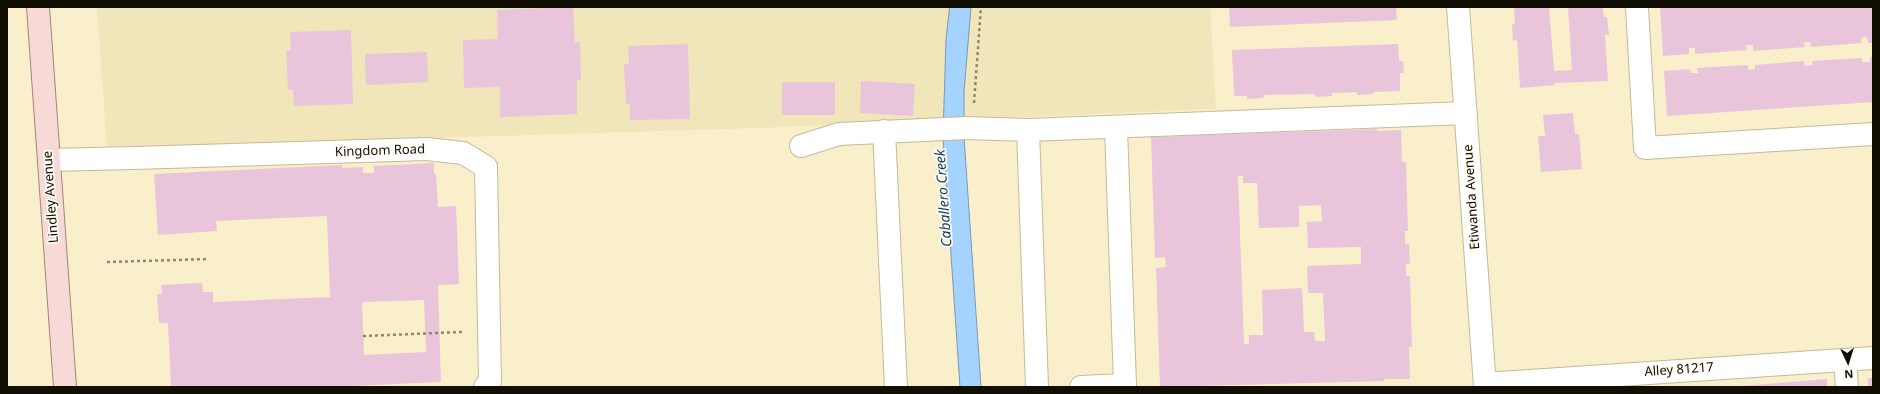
<!DOCTYPE html>
<style>
body{margin:0}
#map{position:relative;width:1880px;height:394px;overflow:hidden;background:#f9efcb;font-family:"Noto Sans",sans-serif}
canvas{display:block}
.frame{position:absolute;inset:0;border:8px solid #110e03;pointer-events:none}
.north{position:absolute;left:1828px;top:342px;width:40px;height:40px;-webkit-text-stroke:3px #fefcf5;paint-order:stroke;rotate:176deg;font-size:11px;font-weight:700;line-height:16px;text-align:center;color:#110e03}
.north::after{content:'';display:block;margin:auto;width:14px;height:18px;background:#110e03;clip-path:polygon(50% 0,100% 100%,50% 72%,0 100%)}
</style>
<div id="map">
<canvas width="1880" height="394"></canvas>
<div class="frame"></div>
<div class="north">N</div>
</div>
<script>
const ctx = document.querySelector('canvas').getContext('2d');
ctx.lineJoin = 'round';
function fillPath(path, color) { ctx.fillStyle = color; ctx.fill(path, 'evenodd'); }
function stroke(path, color, width, dash) { ctx.strokeStyle = color; ctx.lineWidth = width; ctx.lineCap = dash ? 'butt' : 'round'; ctx.setLineDash(dash || []); ctx.stroke(path); }
function write(font, color, halo, rows, align = 'center') {
  ctx.font = font + ' "Noto Sans",sans-serif'; ctx.lineWidth = 3.5; ctx.setLineDash([]); ctx.textBaseline = 'middle'; ctx.strokeStyle = halo; ctx.fillStyle = color; for (const [text, x, y, turn = 0] of rows) {
    ctx.save(); ctx.translate(x, y); ctx.rotate((+turn || 0) * Math.PI / 180); ctx.textAlign = isNaN(turn) ? turn : align; if (halo) ctx.strokeText(text, 0, 0); ctx.fillText(text, 0, 0); ctx.restore();
  }
}
const built = new Path2D(`
 M 97,7 L 1210,7 L 1216,109 L 758,128 L 107,148 Z`);
const water = new Path2D(`
 M 950,7 L 971,7 L 964,92 L 964,137 L 981,387 L 960,387 L 943,137 L 946,40 Z`);
const building = new Path2D(`
 M 573,7 L 575,42 L 580,42 L 581,80 L 577,80 L 577,114 L 500,117 L 500,87 L 464,88 L 463,40 L 498,39 L 497,10 Z
 M 1229,7 L 1396,7 L 1397,20 L 1230,27 Z
 M 1514,7 L 1549,7 L 1554,71 L 1572,70 L 1568,7 L 1603,7 L 1604,17 L 1607,17 L 1609,35 L 1605,35 L 1608,81 L 1554,83 L 1555,85 L 1520,88 L 1517,40 L 1513,41 L 1512,24 L 1515,24 Z
 M 1660,7 L 1873,7 L 1873,43 L 1868,43 L 1867,37 L 1861,38 L 1861,43 L 1811,47 L 1810,42 L 1804,42 L 1805,47 L 1753,51 L 1753,45 L 1746,45 L 1747,50 L 1695,54 L 1695,48 L 1689,48 L 1689,54 L 1663,56 Z
 M 351,30 L 353,104 L 294,106 L 293,90 L 288,90 L 286,51 L 291,50 L 290,32 Z
 M 688,44 L 690,119 L 630,120 L 630,104 L 626,104 L 624,64 L 629,64 L 628,46 Z
 M 1398,44 L 1399,61 L 1403,61 L 1404,73 L 1400,73 L 1400,91 L 1373,92 L 1373,94 L 1357,95 L 1357,92 L 1332,93 L 1332,96 L 1316,97 L 1315,94 L 1264,95 L 1263,98 L 1247,99 L 1247,96 L 1234,96 L 1232,50 Z
 M 427,52 L 428,82 L 366,85 L 365,54 Z
 M 1870,57 L 1873,57 L 1873,102 L 1667,116 L 1664,71 L 1690,69 L 1691,73 L 1698,73 L 1697,68 L 1748,65 L 1748,70 L 1755,69 L 1755,65 L 1804,61 L 1805,66 L 1813,65 L 1812,61 L 1862,58 L 1862,62 L 1870,62 Z
 M 861,81 L 915,84 L 913,116 L 860,113 Z
 M 782,82 L 835,82 L 835,115 L 782,115 Z
 M 1573,113 L 1575,134 L 1579,134 L 1582,169 L 1541,172 L 1538,136 L 1545,136 L 1543,115 Z
 M 1377,129 L 1377,131 L 1401,130 L 1402,162 L 1406,162 L 1408,231 L 1405,231 L 1405,244 L 1409,244 L 1410,264 L 1406,264 L 1406,276 L 1410,276 L 1412,347 L 1409,347 L 1410,379 L 1384,379 L 1385,381 L 1160,387 L 1156,268 L 1166,267 L 1165,257 L 1155,258 L 1151,137 L 1191,136 L 1191,130 L 1206,130 L 1207,135 ZM 1238,176 L 1243,176 L 1243,183 L 1257,183 L 1259,228 L 1299,227 L 1299,206 L 1321,205 L 1322,221 L 1307,222 L 1308,248 L 1361,247 L 1361,264 L 1307,266 L 1308,293 L 1323,293 L 1325,341 L 1315,341 L 1314,332 L 1304,332 L 1302,288 L 1262,290 L 1263,335 L 1249,335 L 1249,344 L 1244,344 Z
 M 434,163 L 434,174 L 436,174 L 438,207 L 456,206 L 459,284 L 438,285 L 441,382 L 330,387 L 171,387 L 168,323 L 159,323 L 157,294 L 162,294 L 161,285 L 202,283 L 203,292 L 213,292 L 213,302 L 330,297 L 327,216 L 216,221 L 217,231 L 158,235 L 154,174 L 342,165 L 342,168 L 363,167 L 363,173 L 374,173 L 374,166 ZM 424,300 L 426,352 L 364,355 L 362,302 Z
 M 1868,378 L 1873,378 L 1873,387 L 1868,387 Z
 M 1827,379 L 1827,387 L 1743,387 L 1743,386 Z`);
const path = new Path2D(`
 M 974,103 L 981,7
 M 107,262 L 209,259
 M 363,336 L 462,332`);
const minor = new Path2D(`
 M 1458,7 L 1485,387
 M 1637,7 L 1645,148 L 1873,134
 M 884,131 L 896,387
 M 801,146 L 839,134 L 966,128 L 1028,130
 M 49,160 L 134,158 L 427,149 L 463,153 L 486,167 L 490,381 L 485,387
 M 1845,360 L 1847,387
 M 1485,384 L 1873,358
 M 1037,387 L 1028,130 L 1466,113
 M 1081,387 L 1125,385 L 1116,128`);
const major = new Path2D(`
 M 38,7 L 65,387`);
const streetNames = [
 ["Kingdom Road",380,151,-2],
 ["Lindley Avenue",51,197,-94],
 ["Etiwanda Avenue",1472,197,-94],
 ["Alley 81217",1679,370,-4]
];
const waterNames = [
 ["Caballero Creek",944,198,-94]
];
fillPath(built, '#f1e5ba');
fillPath(water, '#a5d3ff');
stroke(water, '#7998b3', 1);
fillPath(building, '#e8c5db');
stroke(minor, '#c3ba97', 24);
stroke(major, '#a38379', 24);
stroke(path, '#8f886f', 2.5, [3, 3]);
stroke(minor, '#fff', 22);
stroke(major, '#f7dad5', 22);
write('13px', '#110e03', '#fefcf5', streetNames);
write('italic 14px', '#133e61', '#fefcf5', waterNames);
</script>
